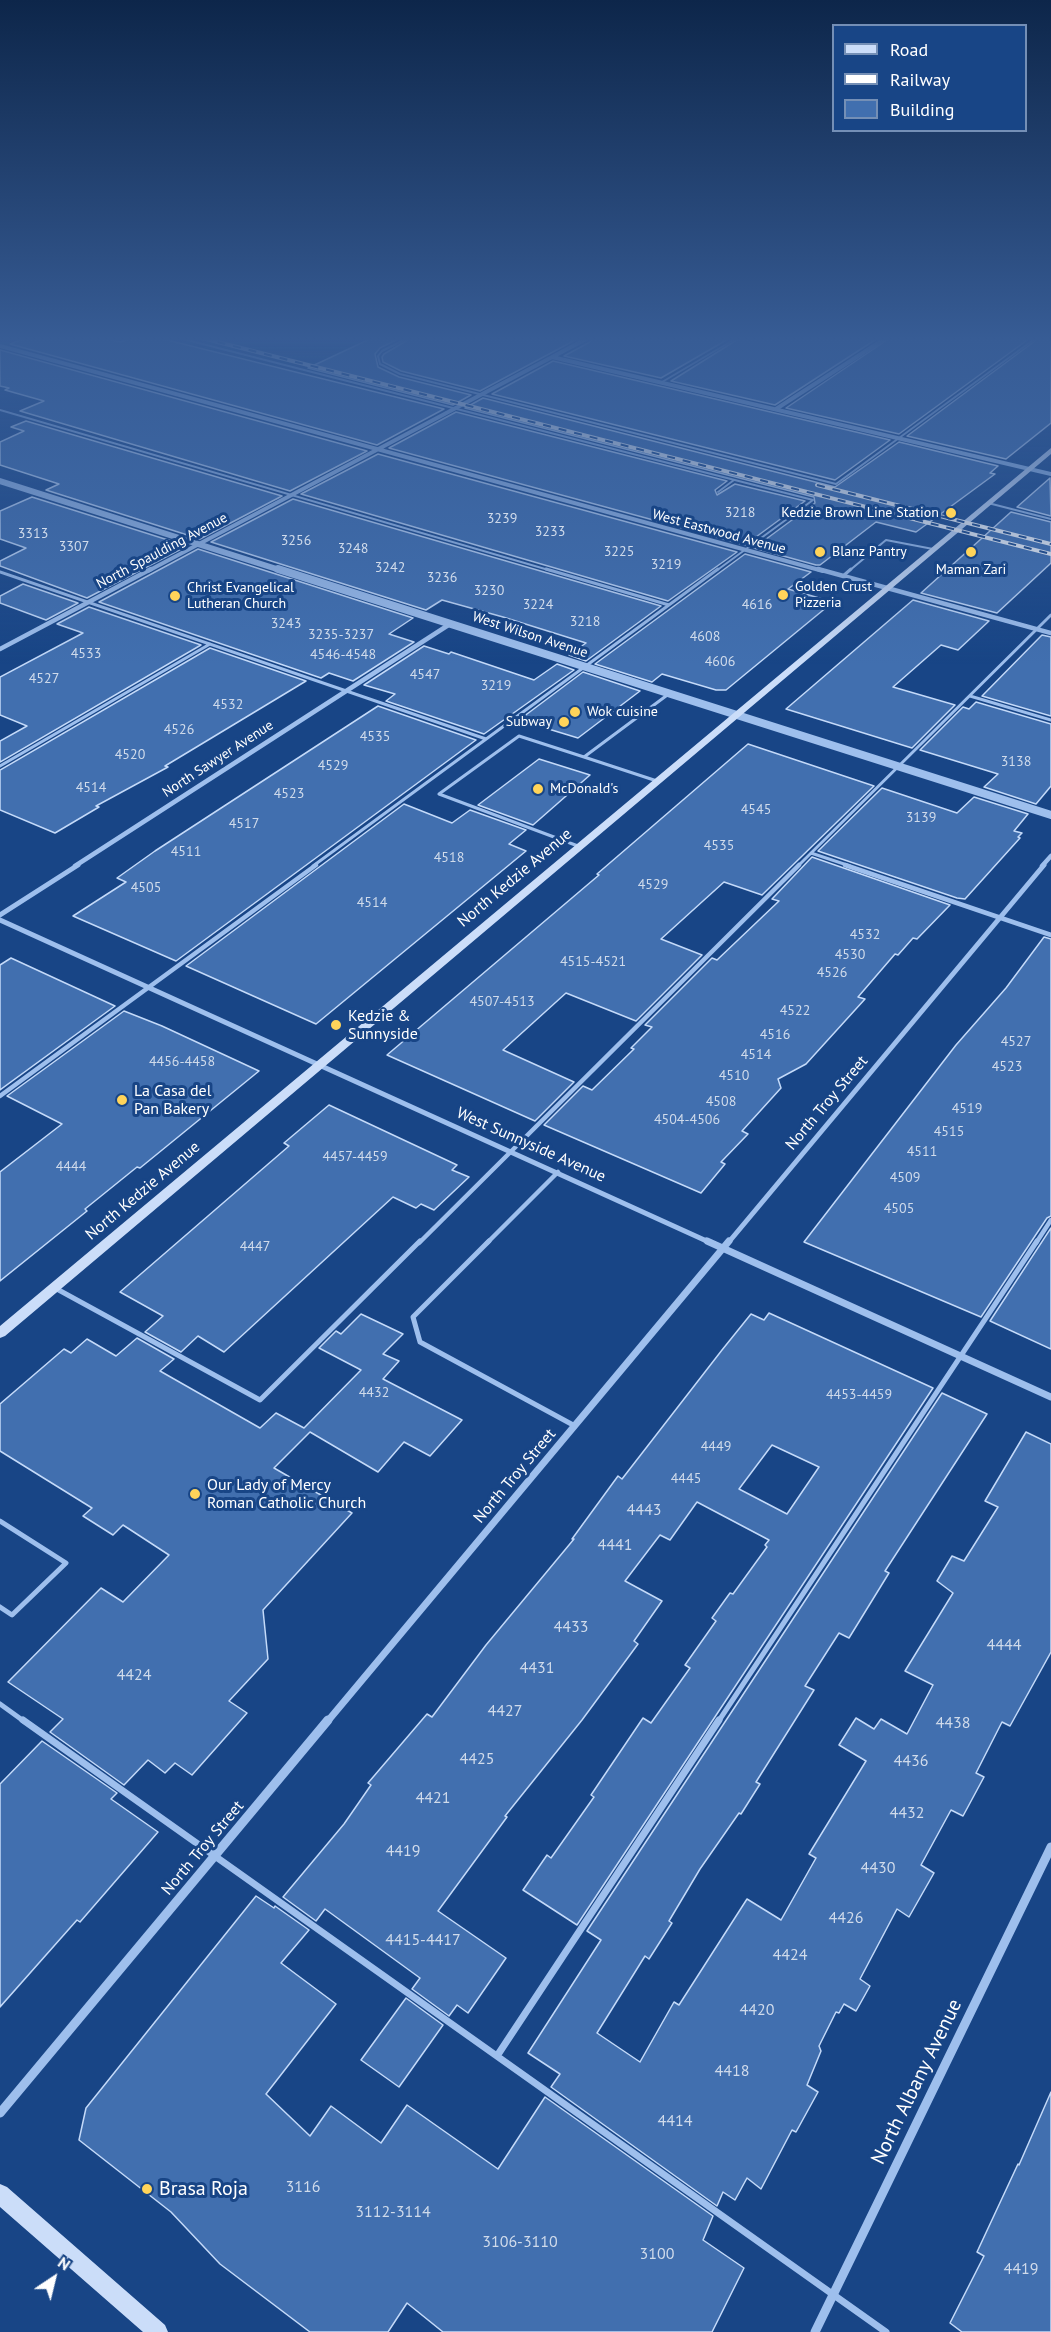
<!DOCTYPE html>
<style>
body{margin:0}
#map{position:relative;width:1051px;height:2332px;overflow:hidden;background:#184586;font-family:"PT Sans",sans-serif}
canvas{display:block}
.legend{position:absolute;left:832px;top:24px;width:195px;height:108px;box-sizing:border-box;background:#184586;border:2px solid #748fb6;margin:0;padding:8px 10px;list-style:none;font-size:18px;color:#fff}
.legend li{display:flex;align-items:center;gap:12px;height:30px}
.legend b{width:30px;border:2px solid #748fb6}
.north{position:absolute;left:24px;top:2248px;width:60px;height:60px;-webkit-text-stroke:4px #184586;paint-order:stroke;rotate:35deg;font-size:16px;font-weight:700;line-height:24px;text-align:center;color:#fff}
.north::after{content:'';display:block;margin:auto;width:21px;height:27px;background:#fff;clip-path:polygon(50% 0,100% 100%,50% 72%,0 100%)}
</style>
<div id="map">
<canvas width="1051" height="2332"></canvas>
<ul class="legend">
<li><b style="height:8px;background:#cbddf9"></b>Road</li>
<li><b style="height:8px;background:#fff"></b>Railway</li>
<li><b style="height:16px;background:#416faf"></b>Building</li>
</ul>
<div class="north">N</div>
</div>
<script>
const ctx = document.querySelector('canvas').getContext('2d');
ctx.lineJoin = 'round';
function fillPath(path, color) { ctx.fillStyle = color; ctx.fill(path, 'evenodd'); }
function stroke(path, color, width, dash) { ctx.strokeStyle = color; ctx.lineWidth = width; ctx.lineCap = dash ? 'butt' : 'round'; ctx.setLineDash(dash || []); ctx.stroke(path); }
function write(font, color, halo, rows, align = 'center') {
  ctx.font = font + ' "PT Sans",sans-serif'; ctx.lineWidth = 6; ctx.setLineDash([]); ctx.textBaseline = 'middle'; ctx.strokeStyle = halo; ctx.fillStyle = color; for (const [text, x, y, turn = 0] of rows) {
    ctx.save(); ctx.translate(x, y); ctx.rotate((+turn || 0) * Math.PI / 180); ctx.textAlign = isNaN(turn) ? turn : align; if (halo) ctx.strokeText(text, 0, 0); ctx.fillText(text, 0, 0); ctx.restore();
  }
}
const building = new Path2D(`
 M 26,338 L 104,338 L 121,342 L 131,338 L 159,338 L 444,409 L 377,445 L 10,344 Z
 M 372,338 L 400,338 L 380,348 L 375,354 L 378,367 L 399,377 L 471,395 L 453,405 L 308,368 Z
 M 411,338 L 579,338 L 480,391 L 401,371 L 383,362 L 382,357 L 384,354 Z
 M 592,338 L 730,338 L 661,378 L 564,356 L 590,342 Z
 M 740,338 L 878,338 L 775,405 L 671,381 Z
 M 890,338 L 1030,338 L 899,434 L 786,408 Z
 M 1039,338 L 1051,338 L 1051,423 L 1006,459 L 907,436 Z
 M 0,350 L 367,451 L 290,491 L 20,411 L 44,401 L 5,390 L 9,388 L 0,386 Z
 M 553,361 L 890,440 L 835,480 L 492,394 Z
 M 483,398 L 835,487 L 899,442 L 998,466 L 990,473 L 995,474 L 916,532 L 876,522 L 820,565 L 816,565 L 754,548 L 815,503 L 814,497 L 465,408 Z
 M 456,412 L 727,481 L 715,490 L 717,495 L 735,484 L 805,501 L 745,545 L 389,448 Z
 M 26,421 L 282,496 L 200,539 L 46,490 L 59,484 L 0,465 L 0,442 L 24,431 L 11,427 Z
 M 378,454 L 737,552 L 668,601 L 301,494 Z
 M 1050,478 L 1051,516 L 1017,507 Z
 M 32,497 L 187,546 L 87,598 L 0,566 L 0,561 L 26,548 L 0,539 L 0,511 Z
 M 293,499 L 544,572 L 661,606 L 586,661 L 569,655 L 586,643 L 503,617 L 442,600 L 426,610 L 211,542 Z
 M 1011,512 L 1051,522 L 1051,563 L 997,613 L 921,593 Z
 M 198,549 L 413,618 L 389,634 L 414,642 L 353,681 L 329,673 L 321,678 L 99,602 Z
 M 745,554 L 811,572 L 788,589 L 833,602 L 726,690 L 716,690 L 662,674 L 652,682 L 595,664 Z
 M 23,584 L 78,603 L 46,620 L 0,603 L 0,596 Z
 M 913,600 L 989,621 L 958,650 L 941,645 L 893,687 L 955,705 L 912,748 L 786,709 Z
 M 89,607 L 201,645 L 0,762 L 0,741 L 27,726 L 0,715 L 0,677 L 83,633 L 57,624 Z
 M 1042,635 L 1051,637 L 1051,716 L 982,696 Z
 M 424,646 L 449,654 L 451,652 L 534,680 L 557,664 L 574,670 L 484,734 L 386,701 L 395,694 L 364,685 Z
 M 210,648 L 306,681 L 165,766 L 168,767 L 96,806 L 99,807 L 55,833 L 0,810 L 0,770 Z
 M 583,672 L 640,691 L 578,738 L 519,720 Z
 M 976,702 L 1051,724 L 1051,786 L 1036,804 L 984,787 L 998,774 L 920,750 L 963,707 L 969,709 Z
 M 378,706 L 476,740 L 176,961 L 73,916 L 126,882 L 117,878 L 155,851 Z
 M 748,744 L 874,786 L 762,895 L 724,882 L 661,939 L 702,955 L 636,1021 L 566,993 L 503,1050 L 574,1082 L 535,1121 L 387,1055 L 599,875 L 597,874 Z
 M 539,759 L 590,775 L 533,825 L 478,805 Z
 M 882,788 L 957,813 L 974,797 L 1028,814 L 1014,831 L 1022,833 L 1018,837 L 1020,838 L 965,899 L 957,898 L 818,851 Z
 M 404,804 L 452,823 L 470,810 L 526,830 L 509,844 L 526,851 L 316,1024 L 186,966 Z
 M 812,857 L 950,905 L 917,939 L 913,938 L 898,955 L 895,954 L 858,997 L 865,999 L 806,1064 L 778,1079 L 781,1088 L 742,1131 L 748,1134 L 721,1162 L 725,1164 L 701,1193 L 544,1125 L 583,1086 L 592,1090 L 634,1049 L 631,1048 L 652,1027 L 645,1025 L 712,958 L 717,960 L 779,901 L 772,899 Z
 M 1044,937 L 1051,939 L 1051,1216 L 1047,1218 L 981,1317 L 804,1242 L 956,1045 L 1006,988 Z
 M 11,958 L 115,1006 L 0,1090 L 0,965 Z
 M 124,1011 L 162,1026 L 259,1071 L 140,1168 L 137,1167 L 85,1209 L 87,1211 L 0,1281 L 0,1172 L 62,1124 L 7,1096 Z
 M 329,1105 L 457,1165 L 452,1170 L 469,1177 L 434,1210 L 421,1204 L 416,1208 L 393,1197 L 224,1352 L 198,1336 L 181,1352 L 145,1332 L 163,1316 L 120,1292 L 289,1146 L 284,1143 Z
 M 1051,1228 L 1051,1349 L 990,1321 Z
 M 769,1313 L 933,1388 L 577,1925 L 523,1890 L 547,1855 L 551,1858 L 594,1797 L 591,1795 L 643,1718 L 651,1723 L 690,1668 L 685,1665 L 716,1621 L 712,1618 L 730,1593 L 733,1594 L 767,1547 L 765,1545 L 769,1540 L 697,1502 L 670,1540 L 660,1535 L 625,1581 L 662,1601 L 634,1641 L 638,1644 L 582,1720 L 505,1816 L 507,1817 L 438,1911 L 506,1958 L 468,2013 L 457,2005 L 449,2016 L 412,1989 L 420,1978 L 325,1909 L 316,1921 L 283,1897 L 344,1824 L 371,1785 L 368,1783 L 427,1714 L 432,1717 L 486,1645 L 574,1539 L 572,1539 L 618,1476 L 622,1479 L 722,1350 L 751,1314 L 764,1320 ZM 772,1445 L 819,1467 L 787,1514 L 739,1489 Z
 M 361,1314 L 403,1334 L 383,1354 L 399,1361 L 383,1379 L 462,1420 L 430,1456 L 404,1442 L 378,1472 L 310,1432 L 274,1468 L 352,1513 L 263,1610 L 268,1659 L 229,1701 L 247,1713 L 192,1775 L 175,1763 L 165,1773 L 148,1760 L 124,1785 L 50,1732 L 63,1719 L 8,1682 L 101,1588 L 123,1602 L 169,1555 L 123,1525 L 113,1535 L 83,1516 L 92,1508 L 0,1451 L 0,1404 L 64,1349 L 71,1353 L 87,1339 L 116,1356 L 137,1338 L 174,1359 L 160,1371 L 260,1428 L 276,1413 L 304,1428 L 361,1370 L 319,1348 L 336,1331 L 341,1334 Z
 M 942,1393 L 987,1414 L 885,1571 L 889,1573 L 849,1638 L 839,1633 L 805,1686 L 814,1690 L 756,1782 L 760,1784 L 741,1814 L 739,1813 L 700,1869 L 669,1921 L 672,1923 L 649,1959 L 645,1956 L 597,2033 L 640,2062 L 674,2002 L 679,2005 L 747,1899 L 781,1920 L 816,1858 L 809,1854 L 866,1761 L 839,1745 L 856,1718 L 874,1729 L 881,1719 L 907,1734 L 933,1685 L 905,1671 L 953,1593 L 937,1581 L 952,1556 L 964,1561 L 998,1507 L 985,1501 L 1026,1432 L 1051,1444 L 1051,1652 L 1010,1726 L 1002,1722 L 976,1773 L 984,1777 L 963,1816 L 951,1810 L 921,1865 L 934,1873 L 909,1917 L 897,1909 L 860,1979 L 870,1986 L 856,2011 L 844,2004 L 839,2013 L 836,2012 L 819,2046 L 821,2051 L 807,2085 L 818,2092 L 796,2132 L 792,2130 L 761,2189 L 747,2178 L 735,2200 L 723,2192 L 717,2206 L 551,2087 L 560,2074 L 528,2053 L 601,1940 L 587,1931 Z
 M 42,1741 L 117,1793 L 111,1799 L 158,1832 L 80,1922 L 77,1920 L 0,2007 L 0,1784 Z
 M 256,1896 L 274,1908 L 275,1906 L 309,1930 L 281,1963 L 336,2004 L 266,2094 L 310,2136 L 331,2106 L 381,2143 L 407,2105 L 498,2169 L 545,2097 L 713,2216 L 703,2240 L 744,2268 L 712,2332 L 443,2332 L 407,2303 L 388,2332 L 310,2332 L 220,2264 L 171,2212 L 79,2140 L 86,2108 Z
 M 406,1998 L 443,2025 L 399,2087 L 361,2060 Z
 M 1051,2092 L 1051,2332 L 962,2332 L 950,2323 L 984,2256 L 977,2252 L 1018,2164 L 1019,2165 Z`);
const serviceFar4 = new Path2D(`
 M 179,338 L 813,500
 M 408,338 L 382,351 L 378,356 L 380,364 L 400,374 L 836,484 L 1036,338
 M 662,382 L 737,338
 M 0,410 L 552,571
 M 718,492 L 734,480
 M 988,503 L 1051,519
 M 716,571 L 813,500
 M 849,571 L 886,540 L 933,549`);
const serviceFar3 = new Path2D(`
 M 546,569 L 669,605
 M 0,572 L 486,739
 M 843,576 L 851,569
 M 970,696 L 1051,720
 M 0,766 L 210,644
 M 657,781 L 584,757 L 670,693
 M 578,846 L 439,794 L 519,736 L 584,757
 M 811,853 L 850,866
 M 313,866 L 718,569
 M 798,866 L 1051,615`);
const serviceFar2 = new Path2D(`
 M 845,865 L 1051,935
 M 0,1096 L 316,865
 M 419,1243 L 799,865
 M 487,1243 L 558,1172
 M 1036,1243 L 1051,1220`);
const serviceFar1 = new Path2D(`
 M 489,1241 L 413,1317 L 420,1342 L 575,1426
 M 55,1288 L 260,1400 L 420,1241
 M 0,1521 L 66,1563 L 12,1615 L 0,1607
 M 0,1704 L 25,1722
 M 718,1722 L 1037,1241`);
const service = new Path2D(`
 M 23,1720 L 886,2332
 M 497,2056 L 719,1720`);
const minorFar4 = new Path2D(`
 M 0,346 L 823,571
 M 552,357 L 1051,474
 M 776,409 L 886,338
 M 148,571 L 588,338`);
const minorFar3 = new Path2D(`
 M 818,569 L 1051,633
 M 0,649 L 151,569
 M 75,866 L 450,624
 M 1042,866 L 1051,856`);
const minorFar2 = new Path2D(`
 M 0,915 L 78,865
 M 0,920 L 711,1243
 M 728,1243 L 1044,865`);
const minorFar1 = new Path2D(`
 M 707,1241 L 1051,1397
 M 327,1722 L 729,1241`);
const minor = new Path2D(`
 M 0,2113 L 328,1720
 M 815,2332 L 1051,1847`);
const tertiaryFar1 = new Path2D(`
 M 0,481 L 283,571`);
const tertiary = new Path2D(`
 M 278,569 L 1051,815`);
const secondary = new Path2D(`
 M 1051,448 L 1051,454 L 5,1336 L 0,1338 L 0,1326 Z
 M 0,2184 L 7,2187 L 165,2325 L 168,2332 L 143,2332 L 0,2207 Z`);
const rail = new Path2D(`
 M 202,338 L 1051,554
 M 817,485 L 1051,544`);
const markers = [
 [951,513,6,"#ffd45a"],
 [820,552,6,"#ffd45a"],
 [971,552,6,"#ffd45a"],
 [783,595,6,"#ffd45a"],
 [175,596,6,"#ffd45a"],
 [575,712,6,"#ffd45a"],
 [564,722,6,"#ffd45a"],
 [538,789,6,"#ffd45a"],
 [336,1025,6,"#ffd45a"],
 [122,1100,6,"#ffd45a"],
 [195,1494,6,"#ffd45a"],
 [147,2189,6,"#ffd45a"]
];
const numberNames = [
 ["3218",740,513],
 ["3239",502,519],
 ["3233",550,532],
 ["3313",33,534],
 ["3256",296,541],
 ["3307",74,547],
 ["3248",353,549],
 ["3225",619,552],
 ["3219",666,565],
 ["3242",390,568],
 ["3236",442,578],
 ["3230",489,591],
 ["3224",538,605],
 ["4616",757,605],
 ["3218",585,622],
 ["3243",286,624],
 ["3235-3237",341,635],
 ["4608",705,637],
 ["4533",86,654],
 ["4546-4548",343,655],
 ["4606",720,662],
 ["4547",425,675],
 ["4527",44,679],
 ["3219",496,686],
 ["4532",228,705],
 ["4526",179,730],
 ["4535",375,737],
 ["4520",130,755],
 ["3138",1016,762],
 ["4529",333,766],
 ["4514",91,788],
 ["4523",289,794],
 ["4545",756,810],
 ["3139",921,818],
 ["4517",244,824],
 ["4535",719,846],
 ["4511",186,852],
 ["4518",449,858],
 ["4529",653,885],
 ["4505",146,888],
 ["4514",372,903],
 ["4532",865,935],
 ["4530",850,955],
 ["4515-4521",593,962],
 ["4526",832,973],
 ["4507-4513",502,1002],
 ["4522",795,1011],
 ["4516",775,1035],
 ["4527",1016,1042],
 ["4514",756,1055],
 ["4456-4458",182,1062],
 ["4523",1007,1067],
 ["4510",734,1076],
 ["4508",721,1102],
 ["4519",967,1109],
 ["4504-4506",687,1120],
 ["4515",949,1132],
 ["4511",922,1152],
 ["4457-4459",355,1157],
 ["4444",71,1167],
 ["4509",905,1178],
 ["4505",899,1209],
 ["4447",255,1247],
 ["4432",374,1393],
 ["4453-4459",859,1395],
 ["4449",716,1447],
 ["4445",686,1479]
];
const farPoinames = [
 ["Kedzie Brown Line Station",939,513,"right"],
 ["Blanz Pantry",832,552],
 ["Maman Zari",971,570,"center"],
 ["Golden Crust",795,587],
 ["Pizzeria",795,603],
 ["Christ Evangelical",187,588],
 ["Lutheran Church",187,604],
 ["Wok cuisine",587,712],
 ["Subway",552,722,"right"],
 ["McDonald's",550,789]
];
const farStreetnames = [
 ["West Eastwood Avenue",719,532,15],
 ["North Spaulding Avenue",162,551,-28],
 ["West Wilson Avenue",530,635,18],
 ["North Sawyer Avenue",218,759,-33]
];
const streetNames = [
 ["North Kedzie Avenue",515,878,-40],
 ["North Troy Street",827,1103,-50],
 ["West Sunnyside Avenue",531,1145,24],
 ["North Kedzie Avenue",143,1191,-40],
 ["North Troy Street",515,1476,-50],
 ["North Troy Street",203,1848,-50]
];
const poiNames = [
 ["Kedzie &",348,1016],
 ["Sunnyside",348,1034],
 ["La Casa del",134,1091],
 ["Pan Bakery",134,1109],
 ["Our Lady of Mercy",207,1485],
 ["Roman Catholic Church",207,1503]
];
const nearNumbernames = [
 ["4443",644,1510],
 ["4441",615,1545],
 ["4433",571,1627],
 ["4444",1004,1645],
 ["4431",537,1668],
 ["4424",134,1675],
 ["4427",505,1711],
 ["4438",953,1723],
 ["4425",477,1759],
 ["4436",911,1761],
 ["4421",433,1798],
 ["4432",907,1813],
 ["4419",403,1851],
 ["4430",878,1868],
 ["4426",846,1918],
 ["4415-4417",423,1940],
 ["4424",790,1955],
 ["4420",757,2010],
 ["4418",732,2071],
 ["4414",675,2121],
 ["3116",303,2187],
 ["3112-3114",393,2212],
 ["3106-3110",520,2242],
 ["3100",657,2254],
 ["4419",1021,2269]
];
const nearStreetnames = [
 ["North Albany Avenue",917,2082,-64]
];
const nearPoinames = [
 ["Brasa Roja",159,2189]
];
fillPath(building, '#416faf');
stroke(building, '#c4daf9', 1.5);
stroke(serviceFar4, '#9ebfed', 2);
stroke(serviceFar3, '#9ebfed', 3);
stroke(serviceFar2, '#9ebfed', 4.5);
stroke(serviceFar1, '#9ebfed', 5);
stroke(service, '#9ebfed', 7);
stroke(minorFar4, '#9ebfed', 4);
stroke(minorFar3, '#9ebfed', 4.5);
stroke(minorFar2, '#9ebfed', 5);
stroke(minorFar1, '#9ebfed', 7);
stroke(minor, '#9ebfed', 9);
stroke(tertiaryFar1, '#9ebfed', 6);
stroke(tertiary, '#9ebfed', 8);
fillPath(secondary, '#cbddf9');
stroke(rail, '#fff', 4);
stroke(rail, '#184586', 2, [8]);
const sky = ctx.createLinearGradient(0, 0, 0, 665);
sky.addColorStop(0, '#0d264a');
sky.addColorStop(0.51, '#375c95');
sky.addColorStop(1, '#375c9500');
ctx.fillStyle = sky;
ctx.fillRect(0, 0, 1051, 665);
for (const [x, y, r, color] of markers) { const dot = new Path2D(); dot.arc(x, y, r, 0, 2 * Math.PI); ctx.fillStyle = color; ctx.fill(dot); stroke(dot, '#184586', 2); }
write('14px', '#d0dbeb', null, numberNames);
write('14px', '#fff', '#184586', farPoinames, 'left');
write('14px', '#fff', '#184586', farStreetnames);
write('16px', '#fff', '#184586', streetNames);
write('16px', '#fff', '#184586', poiNames, 'left');
write('16px', '#d0dbeb', null, nearNumbernames);
write('20px', '#fff', '#184586', nearStreetnames);
write('20px', '#fff', '#184586', nearPoinames, 'left');
</script>
